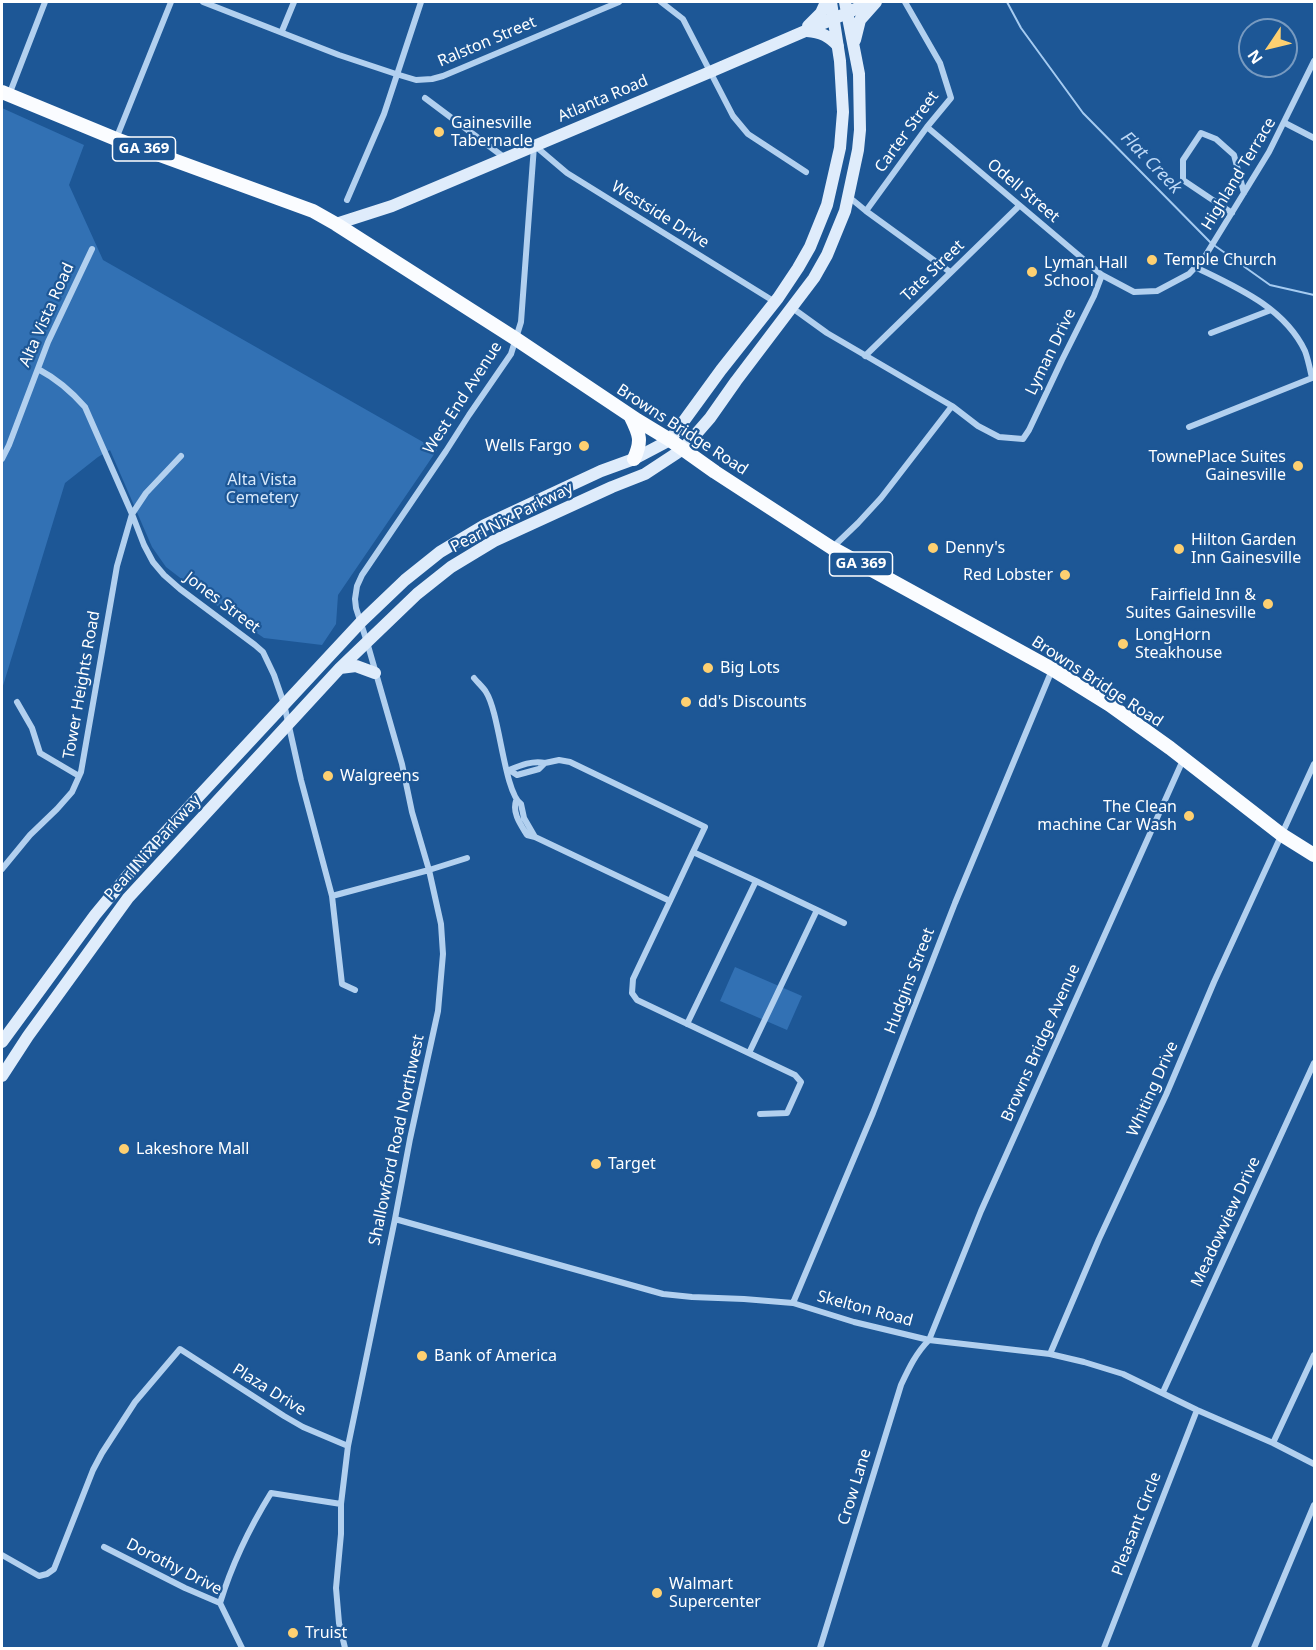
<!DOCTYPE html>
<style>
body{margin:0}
#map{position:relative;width:1316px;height:1650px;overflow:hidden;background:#1d5796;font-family:"Noto Sans",sans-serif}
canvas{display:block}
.frame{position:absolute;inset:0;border:3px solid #fff;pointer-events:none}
.north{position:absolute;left:1238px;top:18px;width:60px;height:60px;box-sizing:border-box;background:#1d5796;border:2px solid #779ac0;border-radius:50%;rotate:235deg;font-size:16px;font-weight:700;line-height:24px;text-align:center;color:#fff}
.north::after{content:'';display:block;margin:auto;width:21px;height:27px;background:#fed071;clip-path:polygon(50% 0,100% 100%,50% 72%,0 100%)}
</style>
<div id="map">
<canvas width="1316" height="1650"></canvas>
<div class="frame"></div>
<div class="north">N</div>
</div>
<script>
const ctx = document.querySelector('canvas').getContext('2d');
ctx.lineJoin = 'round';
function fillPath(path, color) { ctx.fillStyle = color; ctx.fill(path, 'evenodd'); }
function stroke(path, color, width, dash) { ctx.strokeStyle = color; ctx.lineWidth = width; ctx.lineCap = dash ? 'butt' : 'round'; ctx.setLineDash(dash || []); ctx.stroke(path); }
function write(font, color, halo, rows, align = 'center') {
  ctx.font = font + ' "Noto Sans",sans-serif'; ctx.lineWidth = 4.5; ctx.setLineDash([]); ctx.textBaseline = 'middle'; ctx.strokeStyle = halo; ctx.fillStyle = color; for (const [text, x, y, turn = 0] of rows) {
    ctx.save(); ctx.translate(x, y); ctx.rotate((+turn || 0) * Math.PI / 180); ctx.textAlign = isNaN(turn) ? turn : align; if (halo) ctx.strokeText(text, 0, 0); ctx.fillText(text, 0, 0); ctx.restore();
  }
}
const green = new Path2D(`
 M 2,108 L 84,145 L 69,185 L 103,260 L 437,450 L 338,595 L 336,624 L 322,645 L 264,638 L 209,600 L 166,567 L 152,547 L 110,450 L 98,457 L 65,483 L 2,689 Z
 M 735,967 L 802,996 L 787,1030 L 720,1001 Z`);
const stream = new Path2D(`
 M 1007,2 L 1021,28 L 1083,113 L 1211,243 L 1270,285 L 1314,295`);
const street = new Path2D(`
 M 203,2 L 339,55 L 396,74 L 416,80 L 432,79 L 443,76 L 619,2
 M 661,2 L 683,19 L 733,116 L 748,134 L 806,172
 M 282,31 L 294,2
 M 9,95 L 45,2
 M 425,98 L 505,158
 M 1285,123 L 1314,138
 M 927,127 L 1102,275 L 1134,292 L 1157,291 L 1189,274 L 1204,258 L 1269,152 L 1314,61
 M 116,139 L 171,2
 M 534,145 L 567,173 L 775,302
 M 849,197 L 866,211 L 950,272
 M 347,200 L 384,114 L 421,2
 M 866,211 L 927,127 L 951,98 L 940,63 L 905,2
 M 1232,213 L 1183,180 L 1183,160 L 1201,133 L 1216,139 L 1234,155 L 1244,193
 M 791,307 L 827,333 L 952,406 L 978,426 L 999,437 L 1023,439 L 1029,430 L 1062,360 L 1094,296 L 1102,275
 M 1211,333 L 1271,310
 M 865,356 L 1019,206
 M 38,369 C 57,379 71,391 85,407 L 132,514 L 144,545 L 153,562 L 164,575 L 180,589 L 255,645 L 263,652 L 274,675 L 284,704 L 301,780 L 332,896 L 342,984 L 355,990
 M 1189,427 L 1312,378 C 1310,369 1308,359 1305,351 C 1284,307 1236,287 1195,267
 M 2,459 L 9,445 L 48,342 L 92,249
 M 833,547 L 858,523 L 881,498 L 952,406
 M 474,678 C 478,683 483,687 486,692 C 500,714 504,792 521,804 L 524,818 L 535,837
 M 17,702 L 32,728 L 40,753 L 79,776
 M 507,771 C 519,766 532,760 545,763
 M 511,771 L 517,775 L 539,769 L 545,763 L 559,760 L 570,762 L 705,827 L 693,852 L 756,881
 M 516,801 C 512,813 521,825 527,835 L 535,837 L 670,901 L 633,979 L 632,993 L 637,1000 L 795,1075 L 801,1082 L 787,1113 L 760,1114
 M 2,869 L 30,835 L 57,809 L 72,792 L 81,772 L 117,566 L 132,514 L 146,493 L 181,456
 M 332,896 L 429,870 L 467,858
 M 670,901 L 693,852
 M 817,910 L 844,923
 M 687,1024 L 756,881 L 817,910 L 749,1053
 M 395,1219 L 663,1294 L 692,1297 L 744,1299 L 793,1303 L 854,1322 L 929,1340 L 1050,1354 L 1084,1362 L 1123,1374 L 1197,1410 L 1273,1443 L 1314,1464
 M 793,1303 L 873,1113 L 955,903 L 1052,670
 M 1050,1354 L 1099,1239 L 1166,1095 L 1214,982 L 1314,764
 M 1163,1392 L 1314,1063
 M 1273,1443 L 1314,1355
 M 104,1547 L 185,1588 L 220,1603 L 242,1648
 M 2,1555 L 39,1576 L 47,1574 L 54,1569 L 93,1470 L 102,1453 L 135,1402 L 180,1349 L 284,1416 L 303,1427 L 348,1446
 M 220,1603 C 232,1564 250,1527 271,1493 L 341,1504
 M 345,1648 L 339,1623 L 336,1588 L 341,1534 L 341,1504 L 348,1446 L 395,1219 L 410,1139 L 438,1011 L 443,954 L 441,924 L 429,870 L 412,812 L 402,764 L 367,642 L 356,608 L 355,599 L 357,586 L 362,575 L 446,451 L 469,415 L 511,354 L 521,322 L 534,146
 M 820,1648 L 901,1385 C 909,1368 916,1353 929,1340 L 981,1211 L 1183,760
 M 1104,1648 L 1197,1410
 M 1254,1648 L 1314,1505`);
const secondary = new Path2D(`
 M 808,26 L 821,13 L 826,2
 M 807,31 C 821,32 829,36 838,46
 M 855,40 L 860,20 L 876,2
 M 336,224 L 392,206 L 710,72 L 847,13 L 870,2
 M 340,668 L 356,666 L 375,673
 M 2,1042 L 95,915 L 147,852 L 361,622 L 405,580 L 440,552 L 485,525 L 601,471 L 634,459 L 670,440 L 721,370 L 778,298 L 798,268 L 810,247 L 827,205 L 840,148 L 843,112 L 840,61 L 831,2
 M 2,1076 L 28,1036 L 128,898 L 340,668 L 417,594 L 451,567 L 494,541 L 612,487 L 645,474 L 683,449 L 710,418 L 736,381 L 814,278 L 827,255 L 845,211 L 858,150 L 860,130 L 859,74 L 845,2`);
const primary = new Path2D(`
 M 2,92 L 116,139 L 313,211 L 336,224 L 516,339 L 637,420 L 670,440 L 715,472 L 832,548 L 1052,669 L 1110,705 L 1170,748 L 1282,835 L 1314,855
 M 631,417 C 640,435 642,441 634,459`);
const markers = [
 [439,132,6,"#fed071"],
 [1152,260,6,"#fed071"],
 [1032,272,6,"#fed071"],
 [584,446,6,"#fed071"],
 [1298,466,6,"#fed071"],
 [933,548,6,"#fed071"],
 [1179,549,6,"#fed071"],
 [1065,575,6,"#fed071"],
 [1268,604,6,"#fed071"],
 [1123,644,6,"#fed071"],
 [708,668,6,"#fed071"],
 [686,702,6,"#fed071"],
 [328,776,6,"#fed071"],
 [1189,816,6,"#fed071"],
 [124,1149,6,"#fed071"],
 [596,1164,6,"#fed071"],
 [422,1356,6,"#fed071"],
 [657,1593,6,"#fed071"],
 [293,1633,6,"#fed071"]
];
const shields = [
 [144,149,63],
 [861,564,63]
];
const shieldNames = [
 ["GA 369",144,149],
 ["GA 369",861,564]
];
const streetNames = [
 ["Ralston Street",487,42,-23],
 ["Atlanta Road",603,99,-23],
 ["Carter Street",907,132,-54],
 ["Highland Terrace",1239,174,-59],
 ["Odell Street",1023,191,40],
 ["Westside Drive",660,215,32],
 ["Tate Street",933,271,-44],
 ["Alta Vista Road",47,315,-66],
 ["Lyman Drive",1051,352,-64],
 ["West End Avenue",463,398,-57],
 ["Browns Bridge Road",682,430,33],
 ["Pearl Nix Parkway",512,518,-27],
 ["Jones Street",222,603,37],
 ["Browns Bridge Road",1097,682,33],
 ["Tower Heights Road",82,685,-80],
 ["Pearl Nix Parkway",153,848,-48],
 ["Hudgins Street",910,981,-69],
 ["Browns Bridge Avenue",1041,1043,-66],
 ["Whiting Drive",1153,1089,-66],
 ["Shallowford Road Northwest",397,1140,-78],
 ["Meadowview Drive",1226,1222,-65],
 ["Skelton Road",865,1309,15],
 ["Plaza Drive",269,1390,32],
 ["Crow Lane",855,1487,-73],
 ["Pleasant Circle",1137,1524,-69],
 ["Dorothy Drive",174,1567,27]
];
const poiNames = [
 ["Gainesville",451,123],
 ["Tabernacle",451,141],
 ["Temple Church",1164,260],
 ["Lyman Hall",1044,263],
 ["School",1044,281],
 ["Wells Fargo",572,446,"right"],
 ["TownePlace Suites",1286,457,"right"],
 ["Gainesville",1286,475,"right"],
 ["Hilton Garden",1191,540],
 ["Inn Gainesville",1191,558],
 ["Denny's",945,548],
 ["Red Lobster",1053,575,"right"],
 ["Fairfield Inn &",1256,595,"right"],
 ["Suites Gainesville",1256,613,"right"],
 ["LongHorn",1135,635],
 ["Steakhouse",1135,653],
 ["Big Lots",720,668],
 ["dd's Discounts",698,702],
 ["Walgreens",340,776],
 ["The Clean",1177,807,"right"],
 ["machine Car Wash",1177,825,"right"],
 ["Lakeshore Mall",136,1149],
 ["Target",608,1164],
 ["Bank of America",434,1356],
 ["Walmart",669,1584],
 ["Supercenter",669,1602],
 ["Truist",305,1633]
];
const parkNames = [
 ["Alta Vista",262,480],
 ["Cemetery",262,498]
];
const waterNames = [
 ["Flat Creek",1151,163,46]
];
fillPath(green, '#3271b4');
stroke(stream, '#a5cbf1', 2);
stroke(street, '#b2d0ef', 6);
stroke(secondary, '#dfecfb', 12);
stroke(primary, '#fafcff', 14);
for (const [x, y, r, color] of markers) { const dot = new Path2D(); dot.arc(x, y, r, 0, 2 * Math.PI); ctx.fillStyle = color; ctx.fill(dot); stroke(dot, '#1d5796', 2); }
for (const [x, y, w] of shields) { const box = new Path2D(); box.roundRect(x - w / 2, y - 12, w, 24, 4.5); ctx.fillStyle = '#1d5796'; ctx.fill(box); stroke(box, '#fff', 1.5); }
write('bold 15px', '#fff', null, shieldNames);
write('16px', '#fff', '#1d5796', streetNames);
write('16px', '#fff', '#1d5796', poiNames, 'left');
write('16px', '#d8e9fb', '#1d5796', parkNames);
write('italic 18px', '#bed9f6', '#1d5796', waterNames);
</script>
